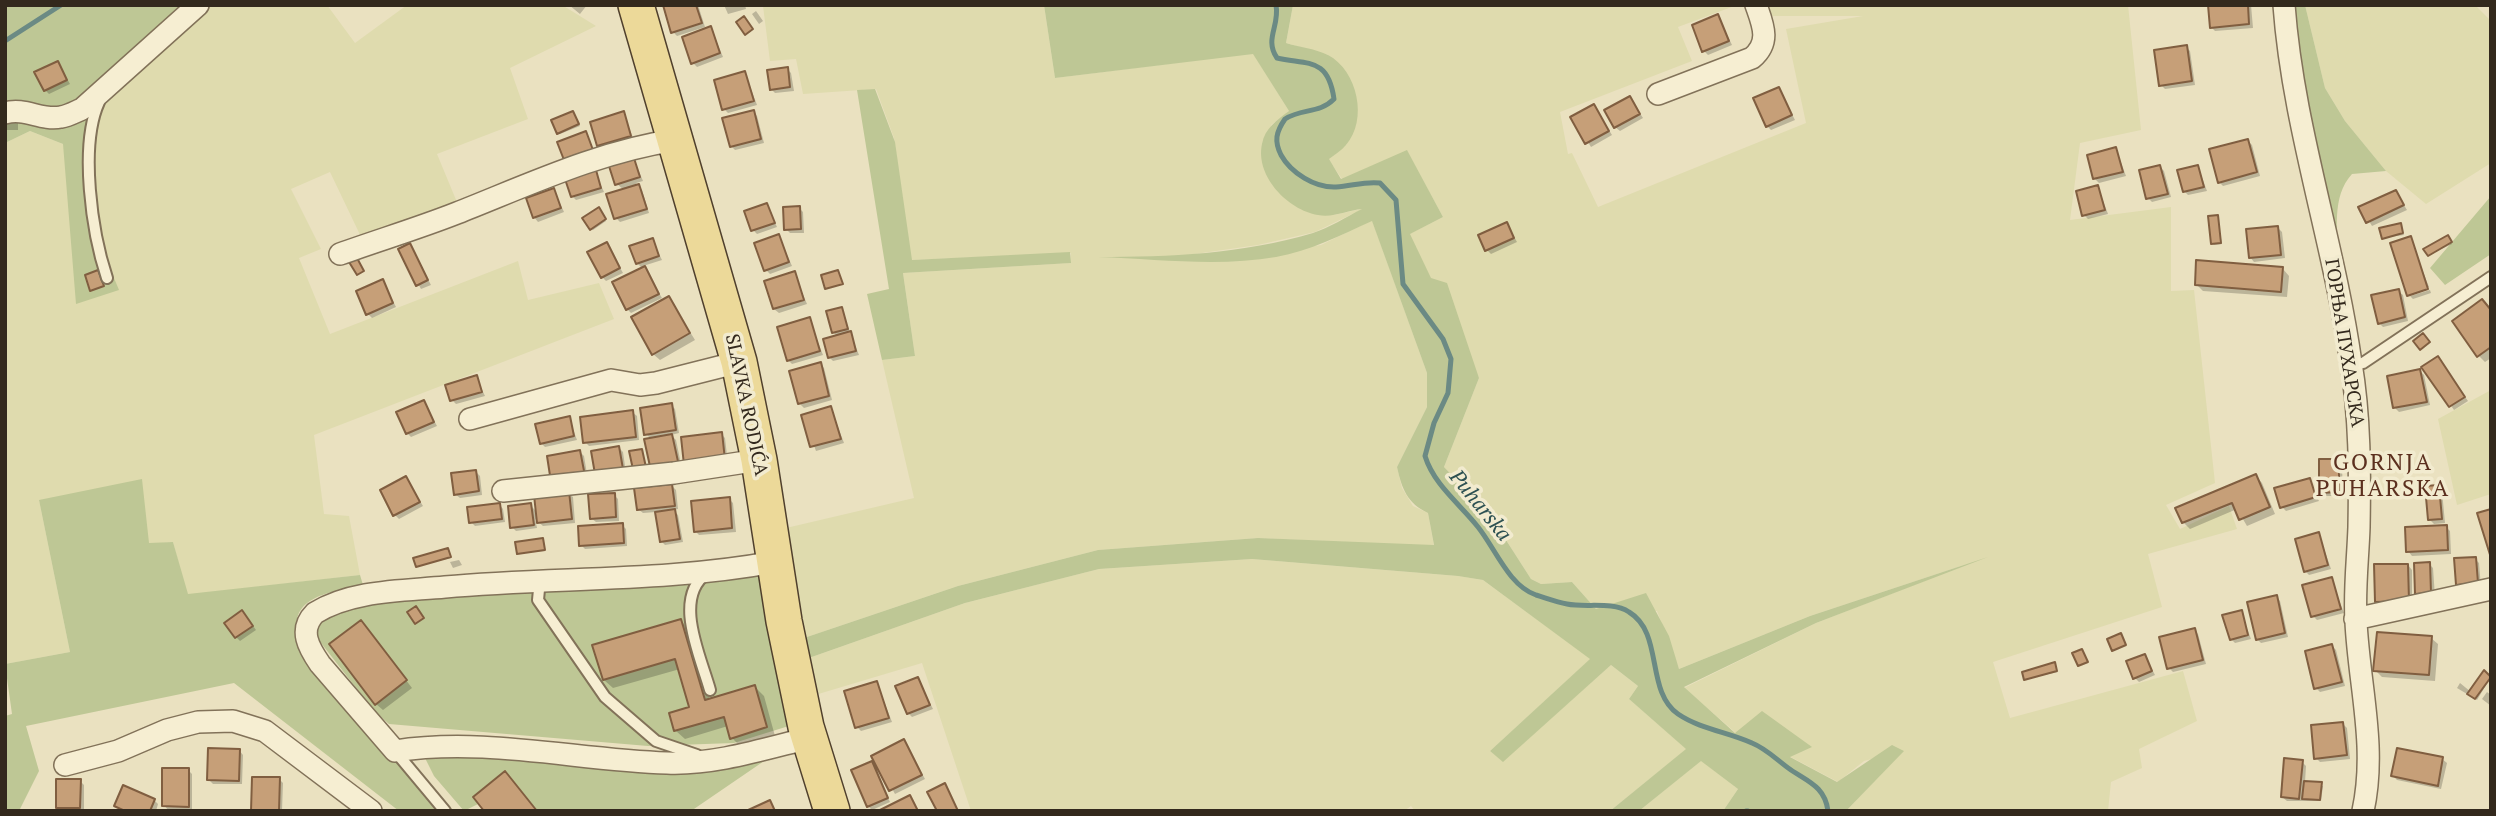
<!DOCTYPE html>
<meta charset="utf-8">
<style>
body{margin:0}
#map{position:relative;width:2496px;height:816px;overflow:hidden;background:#eae1c0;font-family:"PT Serif",serif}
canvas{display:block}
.frame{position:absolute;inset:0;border:7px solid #33291d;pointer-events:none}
</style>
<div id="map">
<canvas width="2496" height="816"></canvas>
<div class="frame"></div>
</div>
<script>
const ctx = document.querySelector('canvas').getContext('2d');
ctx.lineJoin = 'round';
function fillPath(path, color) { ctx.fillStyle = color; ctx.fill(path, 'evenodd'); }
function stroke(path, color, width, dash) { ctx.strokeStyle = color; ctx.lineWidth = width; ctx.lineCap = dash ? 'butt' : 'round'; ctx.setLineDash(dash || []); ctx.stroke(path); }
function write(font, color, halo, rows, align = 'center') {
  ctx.font = font + ' "PT Serif",serif'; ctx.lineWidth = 7; ctx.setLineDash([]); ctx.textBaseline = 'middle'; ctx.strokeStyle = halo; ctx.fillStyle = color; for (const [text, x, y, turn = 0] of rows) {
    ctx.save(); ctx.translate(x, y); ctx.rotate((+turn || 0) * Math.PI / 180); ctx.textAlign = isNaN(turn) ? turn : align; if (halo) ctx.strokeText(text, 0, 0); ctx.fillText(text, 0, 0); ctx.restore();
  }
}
const farmland = new Path2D(`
 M 195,5 L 327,5 L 355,43 L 407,5 L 562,5 L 596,26 L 510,68 L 528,119 L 437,154 L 459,207 L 363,241 L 330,172 L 291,189 L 321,249 L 299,258 L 330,334 L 518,261 L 528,300 L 599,283 L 614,319 L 314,435 L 324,514 L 349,516 L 360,575 L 187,595 L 173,542 L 149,544 L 39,500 L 70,652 L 5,664 L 5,143 L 30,131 L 63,144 L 101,247 L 94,216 L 94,121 L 103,94 Z
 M 1044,5 L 1055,78 L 1253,53 L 1289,111 L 1271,125 L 1334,215 L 1365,208 L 1315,232 L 1258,245 L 1174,257 L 1126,257 L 1222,261 L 1321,245 L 1372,220 L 1427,373 L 1427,407 L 1397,467 L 1402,488 L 1413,506 L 1428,513 L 1434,546 L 1258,538 L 1098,550 L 958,586 L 801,639 L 786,528 L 914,498 L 882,360 L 915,356 L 903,273 L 1070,263 L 1071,253 L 911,260 L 894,138 L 876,89 L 803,94 L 796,59 L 770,61 L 763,6 Z
 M 1293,5 L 1737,5 L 1678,27 L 1692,61 L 1560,112 L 1568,154 L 1572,153 L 1598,207 L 1806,123 L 1786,29 L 1863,16 L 1764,16 L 1759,5 L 2128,5 L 2141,130 L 2080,143 L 2070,220 L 2171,207 L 2171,291 L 2194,290 L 2215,483 L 2166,505 L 2180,529 L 2229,506 L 2237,529 L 2148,554 L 2162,607 L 1993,662 L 2010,718 L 2183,671 L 2197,721 L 2139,749 L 2142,768 L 2111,782 L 2108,811 L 1846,811 L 1903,751 L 1864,761 L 1838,782 L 1789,756 L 1811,747 L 1736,733 L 1684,688 L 1816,623 L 1967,564 L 1810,616 L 1679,669 L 1657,611 L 1596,609 L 1572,582 L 1541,584 L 1531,579 L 1488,512 L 1444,467 L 1479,378 L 1409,234 L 1443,217 L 1407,151 L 1342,179 L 1328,159 L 1347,144 L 1328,55 L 1286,43 Z
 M 2305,5 L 2475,5 L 2491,21 L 2491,163 L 2426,204 L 2386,171 L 2345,121 L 2325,88 Z
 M 2491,390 L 2491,494 L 2457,505 L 2438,419 Z
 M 1252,559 L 1458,576 L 1483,580 L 1591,659 L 1490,751 L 1503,761 L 1611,665 L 1638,686 L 1629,699 L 1687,749 L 1610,811 L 1415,811 L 1411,806 L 1404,811 L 971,811 L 922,663 L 815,695 L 806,659 L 965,603 L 1099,569 Z
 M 1701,760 L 1738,789 L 1723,811 L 1639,811 Z`);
const green = new Path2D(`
 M 5,5 L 195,5 L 120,73 L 94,121 L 91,169 L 101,247 L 119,290 L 76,304 L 63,144 L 30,131 L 5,143 Z
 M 1044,5 L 1293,5 L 1286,43 C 1299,47 1316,49 1328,55 C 1358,71 1368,120 1346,145 C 1341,151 1334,155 1329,159 L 1341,179 L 1407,150 L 1443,217 L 1410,234 L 1431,278 L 1447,283 L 1479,378 L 1444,467 L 1488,512 L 1531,579 L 1541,584 L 1572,582 L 1596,609 L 1646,593 L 1669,636 L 1679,669 L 1810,616 L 1988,557 L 1816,623 L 1684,687 L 1735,733 L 1762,711 L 1812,747 L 1790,757 L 1837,782 L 1892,745 L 1904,751 L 1846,811 L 1723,811 L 1738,789 L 1701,761 L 1639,811 L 1610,811 L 1686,749 L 1629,699 L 1638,686 L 1611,665 L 1503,762 L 1490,751 L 1590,659 L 1483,580 L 1458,576 L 1252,559 L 1099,569 L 965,603 L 806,659 L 801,639 L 958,586 L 1098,550 L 1258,538 L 1434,545 L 1428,513 C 1407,503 1402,489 1397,467 L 1427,407 L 1427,373 L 1372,221 C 1341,235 1310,251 1276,257 C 1219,267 1156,259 1098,257 C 1169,257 1243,254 1313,233 C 1329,228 1346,217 1362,209 C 1348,210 1333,218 1318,215 C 1288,210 1255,176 1262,144 C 1265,128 1277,120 1289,111 L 1253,54 L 1055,78 Z
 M 2291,5 L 2305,5 L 2325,88 L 2345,121 L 2386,171 L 2352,174 C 2331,197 2338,231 2338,261 L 2311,147 Z
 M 875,89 L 895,142 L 912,260 L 1070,252 L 1071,263 L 903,273 L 915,356 L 882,360 L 867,294 L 889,289 L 857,90 Z
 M 2491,196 L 2491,254 L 2445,285 L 2430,268 Z
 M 142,479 L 149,543 L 173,542 L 188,594 L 360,575 L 363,585 C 322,594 281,598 302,651 L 447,811 L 399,811 L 234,683 L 26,726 L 39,771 L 19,811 L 5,811 L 5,716 L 12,714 L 5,664 L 70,652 L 39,500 Z
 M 760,566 L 792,725 L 734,743 L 648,746 L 389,724 L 374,711 L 314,634 L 323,607 Z
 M 789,744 L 691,811 L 537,811 L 505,771 L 473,797 L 478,804 L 464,811 L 434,776 L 425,758 L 429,753 L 602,761 Z`);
const shadow = new Path2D(`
 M 569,5 L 587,5 L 580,14 Z
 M 667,5 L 698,5 L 705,27 L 677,36 L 673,32 Z
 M 724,5 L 745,5 L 746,9 L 728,14 Z
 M 2209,5 L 2251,5 L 2253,28 L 2215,31 L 2211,27 Z
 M 756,11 L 763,21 L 759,24 L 752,14 Z
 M 1718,16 L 1732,45 L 1708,55 L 1704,51 Z
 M 711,28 L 723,57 L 697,67 L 693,63 Z
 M 2186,47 L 2190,51 L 2195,85 L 2165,89 L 2161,85 Z
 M 58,63 L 70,84 L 49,94 L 45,90 Z
 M 787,69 L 791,73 L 794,91 L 775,93 L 771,89 Z
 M 745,73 L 757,105 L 728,113 L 724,109 Z
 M 1779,89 L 1795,120 L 1771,130 L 1767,126 Z
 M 1630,98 L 1643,118 L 1620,131 L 1615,127 Z
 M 1594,106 L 1612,135 L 1591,147 L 1573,118 Z
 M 753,112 L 757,116 L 764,143 L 735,150 L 731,146 Z
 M 573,113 L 580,126 L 560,134 L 558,133 Z
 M 623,113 L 634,140 L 603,149 L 599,145 Z
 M 5,115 L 18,117 L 18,130 L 5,130 Z
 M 2248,141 L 2252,145 L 2260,176 L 2223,186 L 2219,182 Z
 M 2116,149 L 2126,176 L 2099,183 L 2095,179 Z
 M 633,157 L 643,181 L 636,183 L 642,190 L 649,213 L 620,222 L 616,218 L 624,190 L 617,184 Z
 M 2160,167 L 2164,171 L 2171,197 L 2152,202 L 2148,198 Z
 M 2198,167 L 2207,191 L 2188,195 L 2184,191 Z
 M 595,172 L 604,192 L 576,200 L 572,196 Z
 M 2098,187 L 2108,214 L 2088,219 L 2084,215 Z
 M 554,190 L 564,212 L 538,222 L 534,217 Z
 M 2396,192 L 2407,210 L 2372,226 L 2361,208 Z
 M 767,205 L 777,227 L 757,234 L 753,230 Z
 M 799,208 L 803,212 L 804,233 L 790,233 L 786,229 Z
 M 600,211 L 606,221 L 593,230 L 591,229 Z
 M 2217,217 L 2222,244 L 2214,245 L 2212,243 Z
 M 1507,224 L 1517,242 L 1491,254 L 1487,250 Z
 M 2400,225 L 2404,235 L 2383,238 Z
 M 2278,228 L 2282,232 L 2285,258 L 2254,262 L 2250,257 Z
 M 779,236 L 792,266 L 770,274 L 766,270 Z
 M 2410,238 L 2429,287 L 2408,293 Z
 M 2449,239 L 2452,244 L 2429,255 Z
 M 652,240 L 662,260 L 643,266 L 662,298 L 631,313 L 627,309 L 643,269 L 637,263 Z
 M 607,244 L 623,273 L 606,281 L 602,277 Z
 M 410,245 L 431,285 L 421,289 L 400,250 Z
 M 2283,269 L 2289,276 L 2287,297 L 2203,291 L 2196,284 Z
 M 794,273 L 807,304 L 779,313 L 774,309 Z
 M 383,281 L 396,307 L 372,318 L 368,314 Z
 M 2430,290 L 2431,293 L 2413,299 L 2410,296 Z
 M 2398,291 L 2403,295 L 2408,321 L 2383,327 L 2379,323 Z
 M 669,298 L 695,340 L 660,360 L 653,354 Z
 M 841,309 L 859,355 L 833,361 L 829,357 L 838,337 L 833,332 Z
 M 2491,310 L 2491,358 L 2485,362 L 2479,356 Z
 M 809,319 L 823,355 L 792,364 L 788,360 Z
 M 2441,362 L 2468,401 L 2454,410 L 2424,367 Z
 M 820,364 L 824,368 L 832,400 L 804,408 L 799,403 Z
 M 2420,371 L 2424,375 L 2430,405 L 2399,412 L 2395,408 Z
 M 476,377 L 485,396 L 456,404 L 452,400 Z
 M 424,402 L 437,426 L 411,437 L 407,433 Z
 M 671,405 L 675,409 L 679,433 L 671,435 L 676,440 L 682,469 L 646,434 Z
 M 831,408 L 844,443 L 816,451 L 803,416 Z
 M 632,412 L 637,416 L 639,440 L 589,446 L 585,442 Z
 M 569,418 L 577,440 L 545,447 L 541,443 Z
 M 721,434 L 725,438 L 728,464 L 690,468 Z
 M 619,448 L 623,452 L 626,473 L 600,477 Z
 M 580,452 L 584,456 L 588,480 L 549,458 Z
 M 2338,461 L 2342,465 L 2343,496 L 2325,496 L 2321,492 Z
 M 476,472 L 480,476 L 482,495 L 460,498 L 455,494 Z
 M 2256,476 L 2262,483 L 2275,514 L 2247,526 L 2237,509 L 2190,529 L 2183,522 Z
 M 406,478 L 423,506 L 399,519 L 395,515 Z
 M 2309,480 L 2319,501 L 2286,511 L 2282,507 Z
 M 672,486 L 676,490 L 678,509 L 673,510 L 678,515 L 683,542 L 665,545 L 661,541 L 656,512 L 643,513 L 638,509 Z
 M 2438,487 L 2442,491 L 2445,523 L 2434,524 L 2430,520 Z
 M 568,493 L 573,497 L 575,523 L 543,526 L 535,519 L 537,528 L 516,531 L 512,527 L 530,505 L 538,513 Z
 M 614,495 L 618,499 L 619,521 L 596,522 L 591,518 Z
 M 729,499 L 733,503 L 736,532 L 699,535 L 695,531 Z
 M 499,504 L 503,509 L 505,522 L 475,526 L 471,522 Z
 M 622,525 L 626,529 L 627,546 L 585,549 L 581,545 Z
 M 2446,527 L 2450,531 L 2451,554 L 2412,556 L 2408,551 Z
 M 2319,534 L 2331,569 L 2309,575 L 2305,571 Z
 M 543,540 L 545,551 L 518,553 Z
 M 449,552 L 451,558 L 417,566 Z
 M 2475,559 L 2479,563 L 2481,587 L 2462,588 L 2458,584 Z
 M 459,560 L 462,565 L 453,568 L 450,562 Z
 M 2429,564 L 2433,568 L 2435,597 L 2421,597 L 2417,593 Z
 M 2408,565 L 2412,570 L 2412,605 L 2380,605 L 2376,601 Z
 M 2331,579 L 2344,613 L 2317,620 L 2313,616 Z
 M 2276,597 L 2280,601 L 2288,637 L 2261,643 L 2257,639 Z
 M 2241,612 L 2251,639 L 2235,643 L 2231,639 Z
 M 246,616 L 256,630 L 240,641 L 236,637 Z
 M 681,621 L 690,630 L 710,700 L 755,687 L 764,696 L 775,736 L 740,746 L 732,738 L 728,726 L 685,739 L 676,731 L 671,714 L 691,708 L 680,669 L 613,688 L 604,680 Z
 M 367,629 L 412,688 L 383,710 L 376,704 Z
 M 2194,630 L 2198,634 L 2206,664 L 2173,672 L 2169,668 Z
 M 2431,638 L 2438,644 L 2435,681 L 2382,677 L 2375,670 Z
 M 2332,646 L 2336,650 L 2345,686 L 2320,692 L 2316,688 Z
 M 2145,656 L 2155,675 L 2139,682 L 2135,678 Z
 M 2054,664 L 2058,672 L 2026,679 Z
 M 2491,677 L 2477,700 L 2457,688 L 2460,683 L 2471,692 Z
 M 918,679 L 933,709 L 912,717 L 908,713 Z
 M 877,683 L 892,722 L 861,731 L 857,727 Z
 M 2487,692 L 2491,695 L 2491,706 L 2482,699 Z
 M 2342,723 L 2347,728 L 2350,759 L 2320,762 L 2316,758 Z
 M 904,741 L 925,779 L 895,794 L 874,756 Z
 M 239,750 L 243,755 L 242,784 L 213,784 L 209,780 Z
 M 2442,759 L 2447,763 L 2441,789 L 2397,780 L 2393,776 Z
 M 2302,762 L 2306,766 L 2305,782 L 2323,786 L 2321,801 L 2287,801 L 2282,797 Z
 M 871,763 L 890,802 L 872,810 L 868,806 Z
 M 188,770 L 192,774 L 192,810 L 168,810 L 164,805 Z
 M 279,779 L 283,783 L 282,811 L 253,811 Z
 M 80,781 L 84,785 L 84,811 L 61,811 L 57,807 Z
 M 154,800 L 158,804 L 156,811 L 122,811 L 116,806 Z`);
const stream = new Path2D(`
 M 1276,5 C 1280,26 1264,39 1277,58 C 1308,65 1328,57 1334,99 C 1319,114 1302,108 1285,119 C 1276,132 1274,141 1281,155 C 1291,173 1315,188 1336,187 C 1352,186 1365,181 1380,183 L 1396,200 L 1403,284 L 1443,339 L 1451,359 L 1448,393 L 1434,423 L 1425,456 C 1434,485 1460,504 1478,527 C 1495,548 1509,586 1536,595 C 1546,598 1557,602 1567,604 C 1586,608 1612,601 1629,612 C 1664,633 1645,691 1678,714 C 1700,729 1728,732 1752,743 C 1767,749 1778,761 1791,770 C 1809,782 1825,787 1828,811
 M 5,41 L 61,5
 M 1746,811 L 1748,811`);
const building = new Path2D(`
 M 663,5 L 696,5 L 702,23 L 671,33 Z
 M 2208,5 L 2248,5 L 2249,24 L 2210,28 Z
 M 1718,14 L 1729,41 L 1702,52 L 1692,25 Z
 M 744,16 L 753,29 L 745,35 L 736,22 Z
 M 711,26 L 720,53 L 691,64 L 682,37 Z
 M 2187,45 L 2192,81 L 2159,86 L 2154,50 Z
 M 58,61 L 67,80 L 44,91 L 34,72 Z
 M 788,67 L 790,87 L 770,90 L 767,70 Z
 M 745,71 L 754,101 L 722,110 L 714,80 Z
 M 1779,87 L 1792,115 L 1766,127 L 1753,98 Z
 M 1630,96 L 1640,114 L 1614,128 L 1604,110 Z
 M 1594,104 L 1609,131 L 1585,144 L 1570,117 Z
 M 754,110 L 761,139 L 730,147 L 722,118 Z
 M 573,111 L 579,124 L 557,134 L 551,120 Z
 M 624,111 L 631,136 L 597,146 L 590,122 Z
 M 586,131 L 593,150 L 564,160 L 557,142 Z
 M 2248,139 L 2257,172 L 2218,183 L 2209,149 Z
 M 2116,147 L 2123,172 L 2093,179 L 2087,155 Z
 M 633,155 L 640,177 L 615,185 L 608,163 Z
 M 2160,165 L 2168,194 L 2146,199 L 2139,170 Z
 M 2198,165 L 2204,187 L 2183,192 L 2177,170 Z
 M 596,170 L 601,188 L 571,197 L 565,179 Z
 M 639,184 L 647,209 L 614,219 L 606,194 Z
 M 2098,185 L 2105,210 L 2082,216 L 2076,191 Z
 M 554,188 L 561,208 L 533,218 L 526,198 Z
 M 2396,190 L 2404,205 L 2366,223 L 2358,207 Z
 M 767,203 L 775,223 L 751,231 L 744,211 Z
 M 800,206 L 801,229 L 784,230 L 783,207 Z
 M 599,207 L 606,219 L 590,230 L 582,218 Z
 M 2218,215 L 2221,243 L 2211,244 L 2208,216 Z
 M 1507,222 L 1514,238 L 1485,251 L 1478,235 Z
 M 2401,223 L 2403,233 L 2382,239 L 2379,228 Z
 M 2278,226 L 2281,255 L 2249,258 L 2246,229 Z
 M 779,234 L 789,262 L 764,271 L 754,243 Z
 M 2448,235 L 2452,242 L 2428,256 L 2423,249 Z
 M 2411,236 L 2428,289 L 2407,296 L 2390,243 Z
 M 653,238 L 659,256 L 636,264 L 629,246 Z
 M 607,242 L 620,268 L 601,278 L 587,252 Z
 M 410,243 L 428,280 L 416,286 L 398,249 Z
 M 357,258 L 364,271 L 357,275 L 349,262 Z
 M 2196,260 L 2283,267 L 2281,292 L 2195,285 Z
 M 645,266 L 659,294 L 626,310 L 612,282 Z
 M 98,270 L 104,286 L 90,291 L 85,275 Z
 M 838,270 L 843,284 L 825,289 L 821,275 Z
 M 795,271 L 804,300 L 773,309 L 764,281 Z
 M 383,279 L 393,303 L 366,315 L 356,291 Z
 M 2399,289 L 2405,317 L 2378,324 L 2371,295 Z
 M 669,296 L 690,333 L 652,355 L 631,317 Z
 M 2482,299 L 2491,310 L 2491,347 L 2477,357 L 2452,321 Z
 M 842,307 L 848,329 L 832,333 L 826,311 Z
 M 810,317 L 820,351 L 787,361 L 777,327 Z
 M 851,331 L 856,351 L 828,358 L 823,339 Z
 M 2423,333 L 2430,342 L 2420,350 L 2413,341 Z
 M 2438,356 L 2465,397 L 2449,407 L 2421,367 Z
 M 821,362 L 829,396 L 798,404 L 789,371 Z
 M 2420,369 L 2427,402 L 2393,408 L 2387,376 Z
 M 477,375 L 482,392 L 450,401 L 445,385 Z
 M 424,400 L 434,422 L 406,434 L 396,412 Z
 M 672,403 L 676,430 L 644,435 L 640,408 Z
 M 831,406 L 841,439 L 810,447 L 801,415 Z
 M 633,410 L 636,437 L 583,443 L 580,417 Z
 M 570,416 L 574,436 L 540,444 L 535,424 Z
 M 722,432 L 725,460 L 684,465 L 681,437 Z
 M 672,434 L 679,466 L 651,471 L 644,439 Z
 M 619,446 L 623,469 L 595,474 L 591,451 Z
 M 642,449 L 647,472 L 634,474 L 629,451 Z
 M 580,450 L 585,476 L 551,482 L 547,456 Z
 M 2319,459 L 2339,459 L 2339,492 L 2319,493 Z
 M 476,470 L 479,491 L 454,495 L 451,473 Z
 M 2256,474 L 2270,507 L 2239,520 L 2232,503 L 2182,523 L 2175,508 Z
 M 406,476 L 420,502 L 393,516 L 380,490 Z
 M 2310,478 L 2316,497 L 2280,508 L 2274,488 Z
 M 672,484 L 675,506 L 637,510 L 634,488 Z
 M 2439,485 L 2442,519 L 2428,520 L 2425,486 Z
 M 569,491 L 572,519 L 537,523 L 534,495 Z
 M 615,493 L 616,517 L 590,519 L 588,494 Z
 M 730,497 L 732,528 L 694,532 L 691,501 Z
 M 500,503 L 502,519 L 469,523 L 467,507 Z
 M 531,503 L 534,525 L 510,528 L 508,506 Z
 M 675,509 L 680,539 L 660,542 L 655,512 Z
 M 2491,509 L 2491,558 L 2477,513 Z
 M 623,523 L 624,543 L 579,546 L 578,526 Z
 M 2447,525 L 2448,550 L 2406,552 L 2405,527 Z
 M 2319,532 L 2328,565 L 2304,572 L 2295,539 Z
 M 543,538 L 545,550 L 517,554 L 515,542 Z
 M 448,548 L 451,557 L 416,567 L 413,558 Z
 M 2476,557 L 2478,583 L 2456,585 L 2454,558 Z
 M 2430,562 L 2431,593 L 2415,594 L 2414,563 Z
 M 2374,564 L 2408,564 L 2409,601 L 2375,602 Z
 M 2332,577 L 2341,609 L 2311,617 L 2302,585 Z
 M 2277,595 L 2285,633 L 2256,640 L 2247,602 Z
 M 416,606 L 424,618 L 415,624 L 407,612 Z
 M 242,610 L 253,626 L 235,638 L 224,623 Z
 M 2242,610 L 2248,635 L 2230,640 L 2222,615 Z
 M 681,619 L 705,700 L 755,685 L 767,727 L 730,739 L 724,717 L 674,731 L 669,713 L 689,707 L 675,659 L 603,680 L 592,645 Z
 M 361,620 L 407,680 L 375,705 L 329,644 Z
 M 2195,628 L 2203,660 L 2167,669 L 2159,637 Z
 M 2377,632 L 2432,636 L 2429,675 L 2373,671 Z
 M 2121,633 L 2126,645 L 2112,651 L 2107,639 Z
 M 2332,644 L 2342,682 L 2314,689 L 2305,651 Z
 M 2082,649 L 2088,662 L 2078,666 L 2072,653 Z
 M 2145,654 L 2152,671 L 2133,679 L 2126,661 Z
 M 2055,662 L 2057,671 L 2024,680 L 2022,672 Z
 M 2484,670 L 2491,677 L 2475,699 L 2467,694 Z
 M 918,677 L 930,705 L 907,714 L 895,686 Z
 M 877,681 L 889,718 L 855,728 L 844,691 Z
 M 2343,722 L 2347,755 L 2314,759 L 2311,725 Z
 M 904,739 L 922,775 L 889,791 L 871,756 Z
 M 208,748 L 240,749 L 239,781 L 207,780 Z
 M 2397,748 L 2443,757 L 2438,786 L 2391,776 Z
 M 2284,758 L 2303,760 L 2299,799 L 2281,797 Z
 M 872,761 L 888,798 L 867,807 L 851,770 Z
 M 162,768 L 189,768 L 189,807 L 162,806 Z
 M 505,771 L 537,811 L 484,811 L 473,797 Z
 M 252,777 L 280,777 L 279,811 L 251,811 Z
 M 56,779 L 81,779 L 80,808 L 56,808 Z
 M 2304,781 L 2322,782 L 2320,800 L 2302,799 Z
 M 945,783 L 958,811 L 937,811 L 927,792 Z
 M 123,785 L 155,799 L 150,811 L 125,811 L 114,806 Z
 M 910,795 L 918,811 L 880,811 L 880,810 Z
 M 770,800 L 775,811 L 746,811 Z`);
const lane = new Path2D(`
 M 99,102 C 79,146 92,233 107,278
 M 2352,366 L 2363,363 L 2491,277
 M 707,573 C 672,598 701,657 710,690
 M 540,579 L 538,600 L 605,697 L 656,741 L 697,755
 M 395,751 L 445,811`);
const street = new Path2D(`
 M 2284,5 C 2293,127 2334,242 2351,363 C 2360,417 2360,472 2359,527 C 2358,558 2354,590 2356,622 C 2359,685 2377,747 2363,811
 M 1658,94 L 1752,58 C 1771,42 1763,25 1756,5
 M 5,113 C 25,107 41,121 61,117 C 68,116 75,112 82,109 L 198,5
 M 340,254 C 379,240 419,228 457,213 C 528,185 600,151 676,140
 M 470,419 L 611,380 L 640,385 L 656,383 L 739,362
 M 503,491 L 674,473 L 759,460
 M 774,562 C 666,582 554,577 445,587 C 403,591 352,590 315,613 C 298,630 309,648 320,664 L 395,751 C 484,737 577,760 667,763 C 714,765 764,749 809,738
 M 2355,619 L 2491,589
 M 65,765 L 118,751 L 167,730 L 198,722 L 233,721 L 265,731 L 371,811`);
const primary = new Path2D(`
 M 636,5 L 739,362 L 759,460 L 784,621 L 806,727 L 832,811`);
const streetNames = [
 ["ГОРЊА ПУХАРСКА",2344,343,81],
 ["SLAVKA RODIĆA",746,405,78]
];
const waterNames = [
 ["Puharska",1480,506,51]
];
const quarterNames = [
 ["GORNJA",2383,463],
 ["PUHARSKA",2383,489]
];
fillPath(farmland, '#dfdbae');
fillPath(green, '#bec795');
fillPath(shadow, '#0003');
stroke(stream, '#6b8a84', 5);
fillPath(building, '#c69f78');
stroke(building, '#805e40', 2);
stroke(lane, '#827259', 14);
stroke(street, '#827259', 24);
stroke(primary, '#50402d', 38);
stroke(lane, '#f6eed2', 10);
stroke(street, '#f6eed2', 21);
stroke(primary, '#ecd999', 35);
write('19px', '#33291d', '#f2ebcf', streetNames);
write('italic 21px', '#2d5152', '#f2ebcf', waterNames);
ctx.letterSpacing = '2px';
write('23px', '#5c301f', '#f2ebcf', quarterNames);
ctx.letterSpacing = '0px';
</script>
